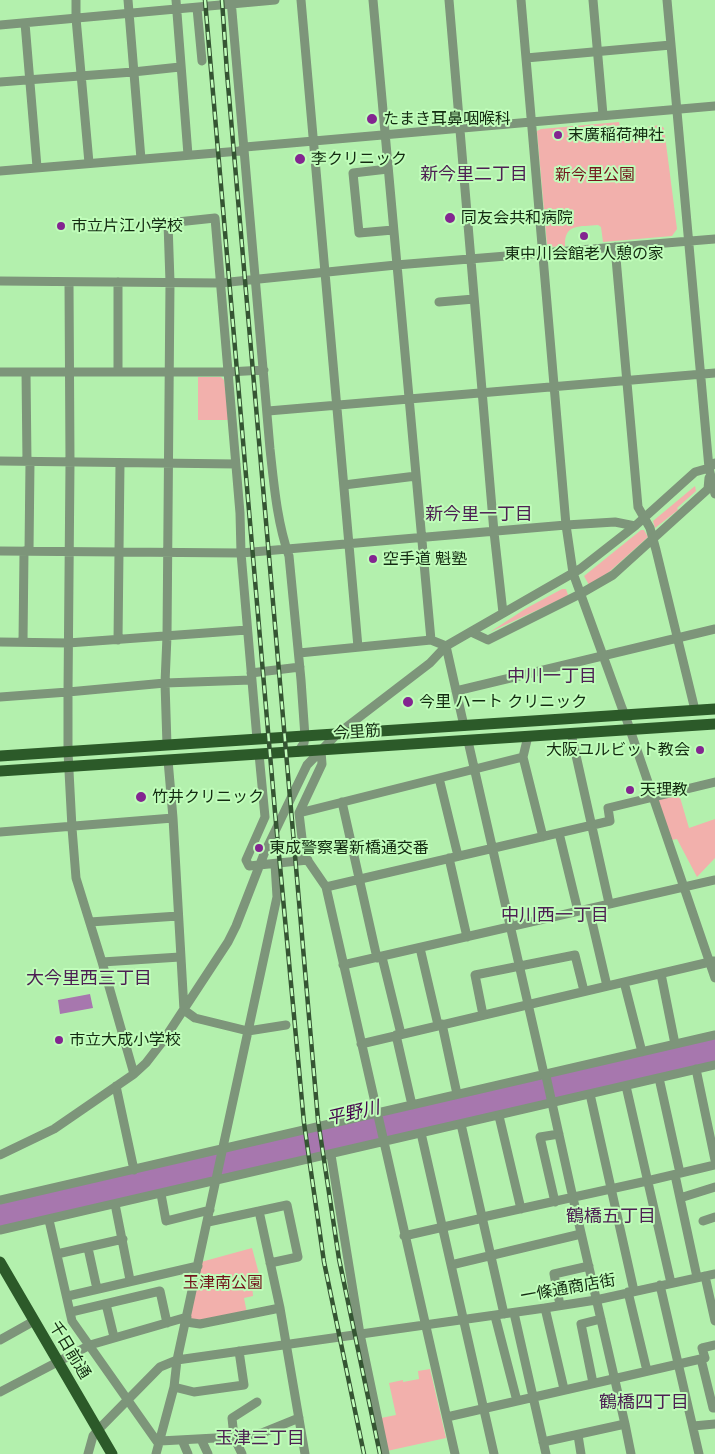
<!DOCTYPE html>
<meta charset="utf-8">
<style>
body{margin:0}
canvas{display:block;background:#b3f0ad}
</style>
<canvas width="715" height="1454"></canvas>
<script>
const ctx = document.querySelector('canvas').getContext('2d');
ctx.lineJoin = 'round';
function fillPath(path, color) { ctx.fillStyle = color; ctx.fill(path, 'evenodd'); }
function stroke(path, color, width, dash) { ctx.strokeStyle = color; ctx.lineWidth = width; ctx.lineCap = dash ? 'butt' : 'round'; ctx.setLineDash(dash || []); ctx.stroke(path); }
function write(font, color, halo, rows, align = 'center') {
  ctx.font = font + ' Lato,"Noto Sans JP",sans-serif'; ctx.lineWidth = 4; ctx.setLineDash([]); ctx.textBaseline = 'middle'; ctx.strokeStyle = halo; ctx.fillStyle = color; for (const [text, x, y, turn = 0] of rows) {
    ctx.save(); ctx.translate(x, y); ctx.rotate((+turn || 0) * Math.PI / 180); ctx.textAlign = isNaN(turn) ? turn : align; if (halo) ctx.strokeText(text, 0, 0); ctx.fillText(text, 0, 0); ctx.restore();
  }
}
const green = new Path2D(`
 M 619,122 L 621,131 L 660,125 L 664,128 L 677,229 L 672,236 L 603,242 L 601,227 L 598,225 C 580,227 564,223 565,246 L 549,247 L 547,244 L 537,131 L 541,129 Z
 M 198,377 L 221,377 L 224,380 L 229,420 L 198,420 Z
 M 695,486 L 696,491 L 677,508 L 678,510 L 655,528 L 653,521 Z
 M 641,530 L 644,530 L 648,537 L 609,572 L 589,585 L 584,576 Z
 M 562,589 L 566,589 L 568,595 L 559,600 L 490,632 L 525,609 Z
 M 679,794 L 689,828 L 715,819 L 715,858 L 697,877 L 677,839 L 671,840 L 658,800 Z
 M 252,1248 L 261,1281 L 252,1284 L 253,1296 L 244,1298 L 247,1313 L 199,1321 L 189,1319 L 201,1262 Z
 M 430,1369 L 446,1438 L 387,1451 L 381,1418 L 396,1415 L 389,1383 L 403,1380 L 403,1382 L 419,1379 L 418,1371 Z`);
const water = new Path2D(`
 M 90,994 L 93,1008 L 60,1014 L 58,1000 Z
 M 715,1037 L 715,1062 L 0,1227 L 0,1203 Z`);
const minor = new Path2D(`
 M 76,0 L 76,18 L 89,163
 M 128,0 L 141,159
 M 176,0 L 188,155
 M 231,0 L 270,449 C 274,485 277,522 289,556 L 301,680 L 305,737 L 304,743 L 298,752
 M 301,0 L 358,647
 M 373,0 L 431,640
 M 449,0 L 494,532 L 503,613
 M 521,0 L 566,525 L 573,573 L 622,708 L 625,715 L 715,978
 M 593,0 L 603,115
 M 667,0 L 709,468 L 715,494
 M 197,8 L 202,61
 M 25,23 L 37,167
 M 0,25 L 275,0
 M 526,58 L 671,45
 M 0,82 L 133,72 L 180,67
 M 388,169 L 353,173 L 359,233 L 393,230
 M 0,171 L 240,151 L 245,147 L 715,106
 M 615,247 L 638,507 L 650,528 L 656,550 L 695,710
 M 0,281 L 220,283 L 396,265 L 715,239
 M 69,282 L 70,463 L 68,692 L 68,752 L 72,828 L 76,878 L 102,962 L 134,1074
 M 118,282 L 118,372
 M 439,302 L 474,299
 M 0,372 L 228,372 L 264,370
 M 26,372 L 27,462
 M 268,411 L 715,373
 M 0,461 L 236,464
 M 344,485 L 416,476
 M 0,551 L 241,553 L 566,525 L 615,522 L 635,526
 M 29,551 L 30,462
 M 471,632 L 488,640 L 580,594 L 613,575 L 708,489 L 709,478
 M 118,640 L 120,463
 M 0,642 L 68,643 L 247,630
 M 23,642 L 24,551
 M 299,653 L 431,640 L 446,646 L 464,726
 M 251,673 L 300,667
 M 456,691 L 715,629
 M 0,697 L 68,692 L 165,683 L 251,680
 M 571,733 L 609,903
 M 528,736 L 523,757 L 543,837
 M 468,741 L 544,1074 L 546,1076 L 573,1198 L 625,1424 L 631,1454
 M 167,745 L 165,683 L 167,636 L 170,282 L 168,223 L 215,218 L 240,513 L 241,553 L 257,739
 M 321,751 L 322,764 L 299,813 L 304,855 L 326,887 L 455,1454
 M 259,754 L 265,817 L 246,860 L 249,866 L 308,860
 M 168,760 L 173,818 L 184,1010 L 195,1018 L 248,1031 L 286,1025
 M 439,778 L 458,856
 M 342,802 L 377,958
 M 299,813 L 523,757
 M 0,832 L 173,818
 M 559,833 L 578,911
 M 449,858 L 467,937
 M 326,887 L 610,821 L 608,808 L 715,782
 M 589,909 L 607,986
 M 90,922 L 178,916
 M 420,948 L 438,1025
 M 382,957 L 401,1034
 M 102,962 L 180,957
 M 343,965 L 715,880
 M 661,974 L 675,1044
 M 624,982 L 642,1052
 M 483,1015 L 475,975 L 575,955 L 584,991
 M 442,1024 L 457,1094
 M 396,1035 L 412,1105
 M 361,1044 L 714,961
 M 696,1069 L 715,1160
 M 659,1078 L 680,1173
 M 116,1086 L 134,1170
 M 626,1086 L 671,1283
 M 590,1094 L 634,1291
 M 499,1116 L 521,1209
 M 461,1124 L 504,1314
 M 421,1133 L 494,1454
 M 0,1155 L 54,1129 L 134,1074 L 146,1063 L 163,1041 L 228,942 L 236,926 L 264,854 L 307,765 L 336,735 L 430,663 L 446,646 L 580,569 L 635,526 L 695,472 L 709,468 L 715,463
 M 331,1155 L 360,1334 L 385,1454
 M 675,1175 L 697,1277
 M 161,1194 L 166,1221 L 210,1210
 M 680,1198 L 715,1187
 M 0,1200 L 715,1035
 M 555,1202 L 540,1137 L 559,1134
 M 115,1204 L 130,1280
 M 259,1211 L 280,1308 L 305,1454
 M 483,1217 L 647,1181 L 715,1165
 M 49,1220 L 72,1321 L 158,1443
 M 703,1221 L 715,1217
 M 208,1222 L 287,1205 L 298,1257 L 270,1263
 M 0,1230 L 715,1065
 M 404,1236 L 483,1218
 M 88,1248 L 97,1289
 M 57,1254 L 123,1239
 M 451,1265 L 581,1234
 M 705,1276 L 715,1321
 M 660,1285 L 699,1454
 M 628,1292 L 647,1371
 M 68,1296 L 198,1266
 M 106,1304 L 114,1337
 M 560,1305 L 554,1274 L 589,1266
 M 545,1308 L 564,1389
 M 71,1312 L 160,1291 L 167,1323
 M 514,1313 L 546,1454
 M 495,1316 L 517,1401
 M 186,1322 L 200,1324 L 280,1308
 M 0,1340 L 34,1321
 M 701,1359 L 713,1408 L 715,1408
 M 593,1383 L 581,1324 L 601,1319
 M 174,1387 L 194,1392 L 244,1385 L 239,1351
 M 0,1392 L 90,1345 L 187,1317
 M 447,1417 L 705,1358 L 702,1348 L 715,1345
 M 693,1426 L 715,1424
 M 578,1435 L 581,1454
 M 201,1439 L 208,1454
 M 182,1440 L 188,1454
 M 160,1441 L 234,1437 L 262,1433 L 299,1418
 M 543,1442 L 625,1424
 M 88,1454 L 93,1436 L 98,1430 L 160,1367 L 177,1360 L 545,1308 L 596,1300 L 715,1274
 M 156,1454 L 174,1387 L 177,1360 L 277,897 L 275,864
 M 242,1454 L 234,1437 L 232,1418 L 257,1402`);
const major = new Path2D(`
 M 0,756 L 715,709
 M 0,771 L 715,724
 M 0,1262 L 112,1454`);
const rail = new Path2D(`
 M 205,0 L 275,812 L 304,1123 L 324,1262 L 364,1454
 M 222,0 L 227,73 L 318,1120 L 339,1259 L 380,1454`);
const markers = [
 [372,119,6,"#832590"],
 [558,135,5,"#832590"],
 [300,159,6,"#832590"],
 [450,218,6,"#832590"],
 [61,226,5,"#832590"],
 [584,236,5,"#832590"],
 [373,559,5,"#832590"],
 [408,702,6,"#832590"],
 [700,750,5,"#832590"],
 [630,790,5,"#832590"],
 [141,797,6,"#832590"],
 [259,848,5,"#832590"],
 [59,1040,5,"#832590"]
];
const poiNames = [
 ["たまき耳鼻咽喉科",383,119],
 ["末廣稲荷神社",568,135],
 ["李クリニック",311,159],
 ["同友会共和病院",461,218],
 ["市立片江小学校",71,226],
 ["東中川会館老人憩の家",584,254,"center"],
 ["空手道 魁塾",383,559],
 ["今里 ハート クリニック",419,702],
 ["大阪ユルビット教会",690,750,"right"],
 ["天理教",640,790],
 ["竹井クリニック",152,797],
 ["東成警察署新橋通交番",269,848],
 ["市立大成小学校",69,1040]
];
const parkNames = [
 ["新今里公園",595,175],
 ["玉津南公園",223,1283]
];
const streetNames = [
 ["今里筋",357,732,-4],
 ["一條通商店街",568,1288,-10],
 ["千日前通",70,1350,59]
];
const neighbourhoodNames = [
 ["新今里二丁目",474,174],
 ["新今里一丁目",479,514],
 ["中川一丁目",552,676],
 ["中川西一丁目",555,915],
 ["大今里西三丁目",89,978],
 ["鶴橋五丁目",611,1216],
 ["鶴橋四丁目",644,1402],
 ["玉津三丁目",260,1438]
];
const waterNames = [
 ["平野川",353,1113,-13]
];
fillPath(green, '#f2b0ac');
fillPath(water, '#a777ae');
stroke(minor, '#7d957a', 9);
stroke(major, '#2c5a29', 11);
stroke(rail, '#355533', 4.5);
stroke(rail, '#c0fdba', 2.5, [8]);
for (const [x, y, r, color] of markers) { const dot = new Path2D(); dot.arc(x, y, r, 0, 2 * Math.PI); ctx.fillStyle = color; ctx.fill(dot); stroke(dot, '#c0fdba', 2); }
write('16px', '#132b11', '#c0fdba', poiNames, 'left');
write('16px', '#72151c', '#c0fdba', parkNames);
write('16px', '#132b11', '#c0fdba', streetNames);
write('18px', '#4d2053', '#c0fdba', neighbourhoodNames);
write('italic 18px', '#44044c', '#c0fdba', waterNames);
</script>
